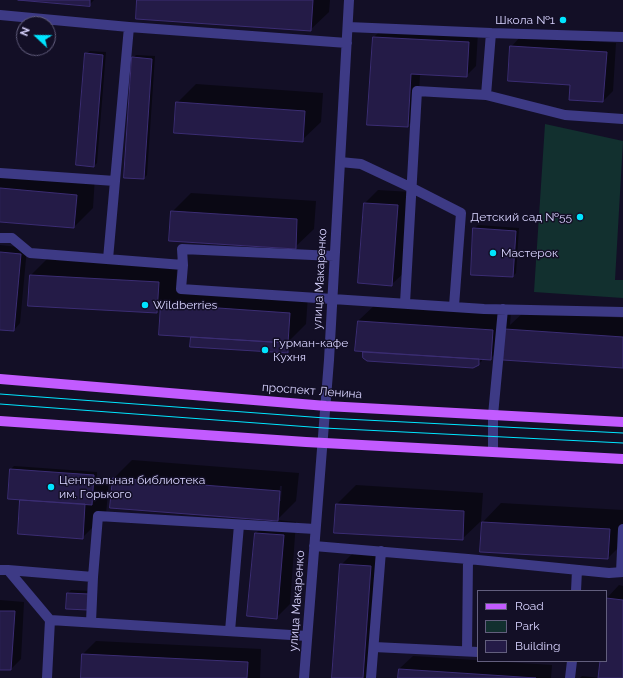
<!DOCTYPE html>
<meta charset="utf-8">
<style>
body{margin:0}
#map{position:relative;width:623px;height:678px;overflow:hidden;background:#130f26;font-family:Raleway,sans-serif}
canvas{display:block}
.legend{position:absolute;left:477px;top:590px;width:130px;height:72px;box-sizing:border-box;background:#130f26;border:1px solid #625e7d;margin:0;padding:5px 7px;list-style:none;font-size:12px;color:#d9d4ff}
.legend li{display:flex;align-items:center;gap:8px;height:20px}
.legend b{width:20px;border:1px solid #625e7d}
.north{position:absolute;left:16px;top:16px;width:40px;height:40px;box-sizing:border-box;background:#130f26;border:1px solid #625e7d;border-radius:50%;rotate:292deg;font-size:11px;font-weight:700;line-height:16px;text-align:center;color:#d9d4ff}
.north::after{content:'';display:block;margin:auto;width:14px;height:18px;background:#00e5ff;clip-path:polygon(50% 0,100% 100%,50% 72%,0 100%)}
</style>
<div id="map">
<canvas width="623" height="678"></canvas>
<ul class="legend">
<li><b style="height:5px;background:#c25bff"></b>Road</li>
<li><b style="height:11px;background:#12302f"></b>Park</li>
<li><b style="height:11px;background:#241b47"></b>Building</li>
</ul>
<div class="north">N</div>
</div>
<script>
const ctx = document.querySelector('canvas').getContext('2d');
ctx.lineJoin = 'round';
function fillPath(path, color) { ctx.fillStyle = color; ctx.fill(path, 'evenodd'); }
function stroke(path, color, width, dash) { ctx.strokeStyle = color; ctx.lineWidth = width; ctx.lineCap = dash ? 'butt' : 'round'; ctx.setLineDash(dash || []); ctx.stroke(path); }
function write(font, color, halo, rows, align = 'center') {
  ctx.font = font + ' Raleway,sans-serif'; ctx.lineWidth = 3; ctx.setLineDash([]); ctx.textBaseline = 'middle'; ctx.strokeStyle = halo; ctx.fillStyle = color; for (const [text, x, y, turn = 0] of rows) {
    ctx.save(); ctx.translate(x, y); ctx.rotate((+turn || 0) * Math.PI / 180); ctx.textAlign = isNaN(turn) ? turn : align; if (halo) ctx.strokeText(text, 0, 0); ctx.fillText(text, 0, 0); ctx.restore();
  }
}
const green = new Path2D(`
 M 545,124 L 623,141 L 615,280 L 623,280 L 623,298 L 534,292 Z`);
const shadow = new Path2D(`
 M 30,0 L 94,0 L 89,5 Z
 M 138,0 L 330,0 L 329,12 L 310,30 Z
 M 384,27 L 478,32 L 476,66 L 466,76 L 420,74 L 418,116 L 407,126 L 368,124 L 374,37 Z
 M 521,36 L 616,43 L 613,91 L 603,101 L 572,84 L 511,47 Z
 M 90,51 L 106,52 L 97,163 L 94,166 L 86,54 Z
 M 136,55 L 155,56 L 147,175 L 144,178 L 133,58 Z
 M 196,84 L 323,93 L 321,122 L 302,140 L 177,103 Z
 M 0,169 L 95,176 L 93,208 L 74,227 L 0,221 Z
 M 378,190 L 411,192 L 406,271 L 392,284 L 365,203 Z
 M 191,193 L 316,201 L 314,229 L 295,247 L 172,212 Z
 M 478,225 L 519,228 L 516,273 L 513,276 L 474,229 Z
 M 0,245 L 27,248 L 20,323 L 14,330 L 0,329 Z
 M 50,256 L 177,264 L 176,292 L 181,286 L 308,295 L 306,324 L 289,341 L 291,341 L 291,349 L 287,352 L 192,337 L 193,336 L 162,307 L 157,312 L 31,275 Z
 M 377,303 L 511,311 L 510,325 L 525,311 L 623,318 L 623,367 L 505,344 L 490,359 L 482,358 L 482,361 L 478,364 L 364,358 L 366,351 L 358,321 Z
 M 132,460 L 299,473 L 296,501 L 277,520 L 296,522 L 290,604 L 276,618 L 256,533 L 270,519 L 113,479 ZM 280,486 L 282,486 L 281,501 L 279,501 Z
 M 14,466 L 97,472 L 97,480 L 109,481 L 106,514 L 82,538 L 19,533 L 21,499 L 11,469 Z
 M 356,485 L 483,493 L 481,521 L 462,539 L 337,504 Z
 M 501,503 L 623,510 L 623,543 L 608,558 L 481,551 L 483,522 Z
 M 355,551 L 384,553 L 375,678 L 333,678 L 341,565 Z
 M 619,585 L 623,586 L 623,678 L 580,678 L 582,676 L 599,678 L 601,661 L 606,661 L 606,599 Z
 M 71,590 L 92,591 L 91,606 L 68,593 Z
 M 0,600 L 24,602 L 21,659 L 11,669 L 0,669 Z
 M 96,641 L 261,649 L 260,678 L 82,678 L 83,654 Z
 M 413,656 L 552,665 L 551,678 L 399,678 L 399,669 Z`);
const building = new Path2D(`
 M 18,0 L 90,0 L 90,6 Z
 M 137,0 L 313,0 L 311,31 L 136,19 Z
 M 373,37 L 469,42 L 467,77 L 411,74 L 408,127 L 367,125 Z
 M 510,46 L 607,52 L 603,102 L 569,100 L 570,85 L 508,81 Z
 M 85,53 L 103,55 L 94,167 L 76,165 Z
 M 132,57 L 152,59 L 144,179 L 124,178 Z
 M 176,102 L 305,111 L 303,142 L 174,133 Z
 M 0,188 L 77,195 L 74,228 L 0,222 Z
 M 364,203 L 398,205 L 392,286 L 358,283 Z
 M 171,211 L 297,219 L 296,249 L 169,241 Z
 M 473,228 L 516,231 L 513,277 L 471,275 Z
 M 0,252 L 21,254 L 14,331 L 0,330 Z
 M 30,275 L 159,282 L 157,313 L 28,306 Z
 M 161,304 L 290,313 L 288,343 L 159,335 Z
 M 358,321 L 493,330 L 491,360 L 355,351 Z
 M 505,329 L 623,337 L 623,368 L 503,360 Z
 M 191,337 L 288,343 L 288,353 L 190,347 Z
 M 363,352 L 479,359 L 479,365 L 473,368 L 367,361 L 363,358 Z
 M 10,469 L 94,475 L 92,505 L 8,499 Z
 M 113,478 L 280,491 L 278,521 L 110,508 Z
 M 20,500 L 85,504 L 83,539 L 18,534 Z
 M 336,504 L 464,511 L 463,540 L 334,533 Z
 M 482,522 L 610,529 L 608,559 L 480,552 Z
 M 255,533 L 284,535 L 277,619 L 247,616 Z
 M 340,564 L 371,566 L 363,678 L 332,678 Z
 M 67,593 L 89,594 L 88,610 L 66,609 Z
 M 606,598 L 623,600 L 623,678 L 598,678 L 600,661 L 606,661 Z
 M 0,611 L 15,611 L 11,670 L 0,670 Z
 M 82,654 L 248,662 L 247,678 L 81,678 Z
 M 399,669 L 536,678 L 398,678 Z`);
const minor = new Path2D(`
 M 0,15 L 129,27 L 347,43
 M 348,27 L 491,33 L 623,37
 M 486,95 L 491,33
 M 340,162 L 361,164 L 412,188 L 461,213 L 454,306
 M 0,173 L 115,181 L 129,27
 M 0,238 L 12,238 L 30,253 L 183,265 L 181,289 L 484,309 L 623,312
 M 108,259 L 115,181
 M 183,265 L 182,249 L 334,256
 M 405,303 L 417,91 L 486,95 L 565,115 L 623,119
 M 493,452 L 493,415 L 503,309
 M 314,546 L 468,559 L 609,573 L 623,572
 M 0,570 L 8,570 L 50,620 L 47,678
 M 8,570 L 93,577 L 98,516 L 315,529
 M 621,572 L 623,529
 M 576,591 L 577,570
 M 50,620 L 307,636
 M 91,622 L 93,577
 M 230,631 L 239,525
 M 374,647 L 478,652
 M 467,651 L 468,559
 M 304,678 L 329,360 L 349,0
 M 371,678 L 381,551
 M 570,678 L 572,661`);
const major = new Path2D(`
 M 0,379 L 326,406 L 623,422
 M 0,421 L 306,442 L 623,459`);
const tram = new Path2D(`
 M 0,394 L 325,418 L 623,433
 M 0,404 L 324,428 L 623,443`);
const markers = [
 [563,20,4,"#00e5ff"],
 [580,217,4,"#00e5ff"],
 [493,253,4,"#00e5ff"],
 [145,305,4,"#00e5ff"],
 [265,350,4,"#00e5ff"],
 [51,487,4,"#00e5ff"]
];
const poiNames = [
 ["Школа №1",555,20,"right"],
 ["Детский сад №55",572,217,"right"],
 ["Мастерок",501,253],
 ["Wildberries",153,305],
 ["Гурман-кафе",273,343],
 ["Кухня",273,357],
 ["Центральная библиотека",59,480],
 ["им. Горького",59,494]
];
const streetNames = [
 ["улица Макаренко",320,279,-87],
 ["проспект Ленина",312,391,4],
 ["улица Макаренко",297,601,-86]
];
fillPath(green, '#12302f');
fillPath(shadow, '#0007');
fillPath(building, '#241b47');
stroke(building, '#3b2d73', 1);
stroke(minor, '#3d3a85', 10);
stroke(major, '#c25bff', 10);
stroke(tram, '#00e5ff', 1);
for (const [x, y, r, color] of markers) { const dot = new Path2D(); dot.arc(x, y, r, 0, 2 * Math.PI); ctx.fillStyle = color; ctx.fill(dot); stroke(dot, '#130f26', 1.5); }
write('12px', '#d9d4ff', '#130f26', poiNames, 'left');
write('12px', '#d9d4ff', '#130f26', streetNames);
</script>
